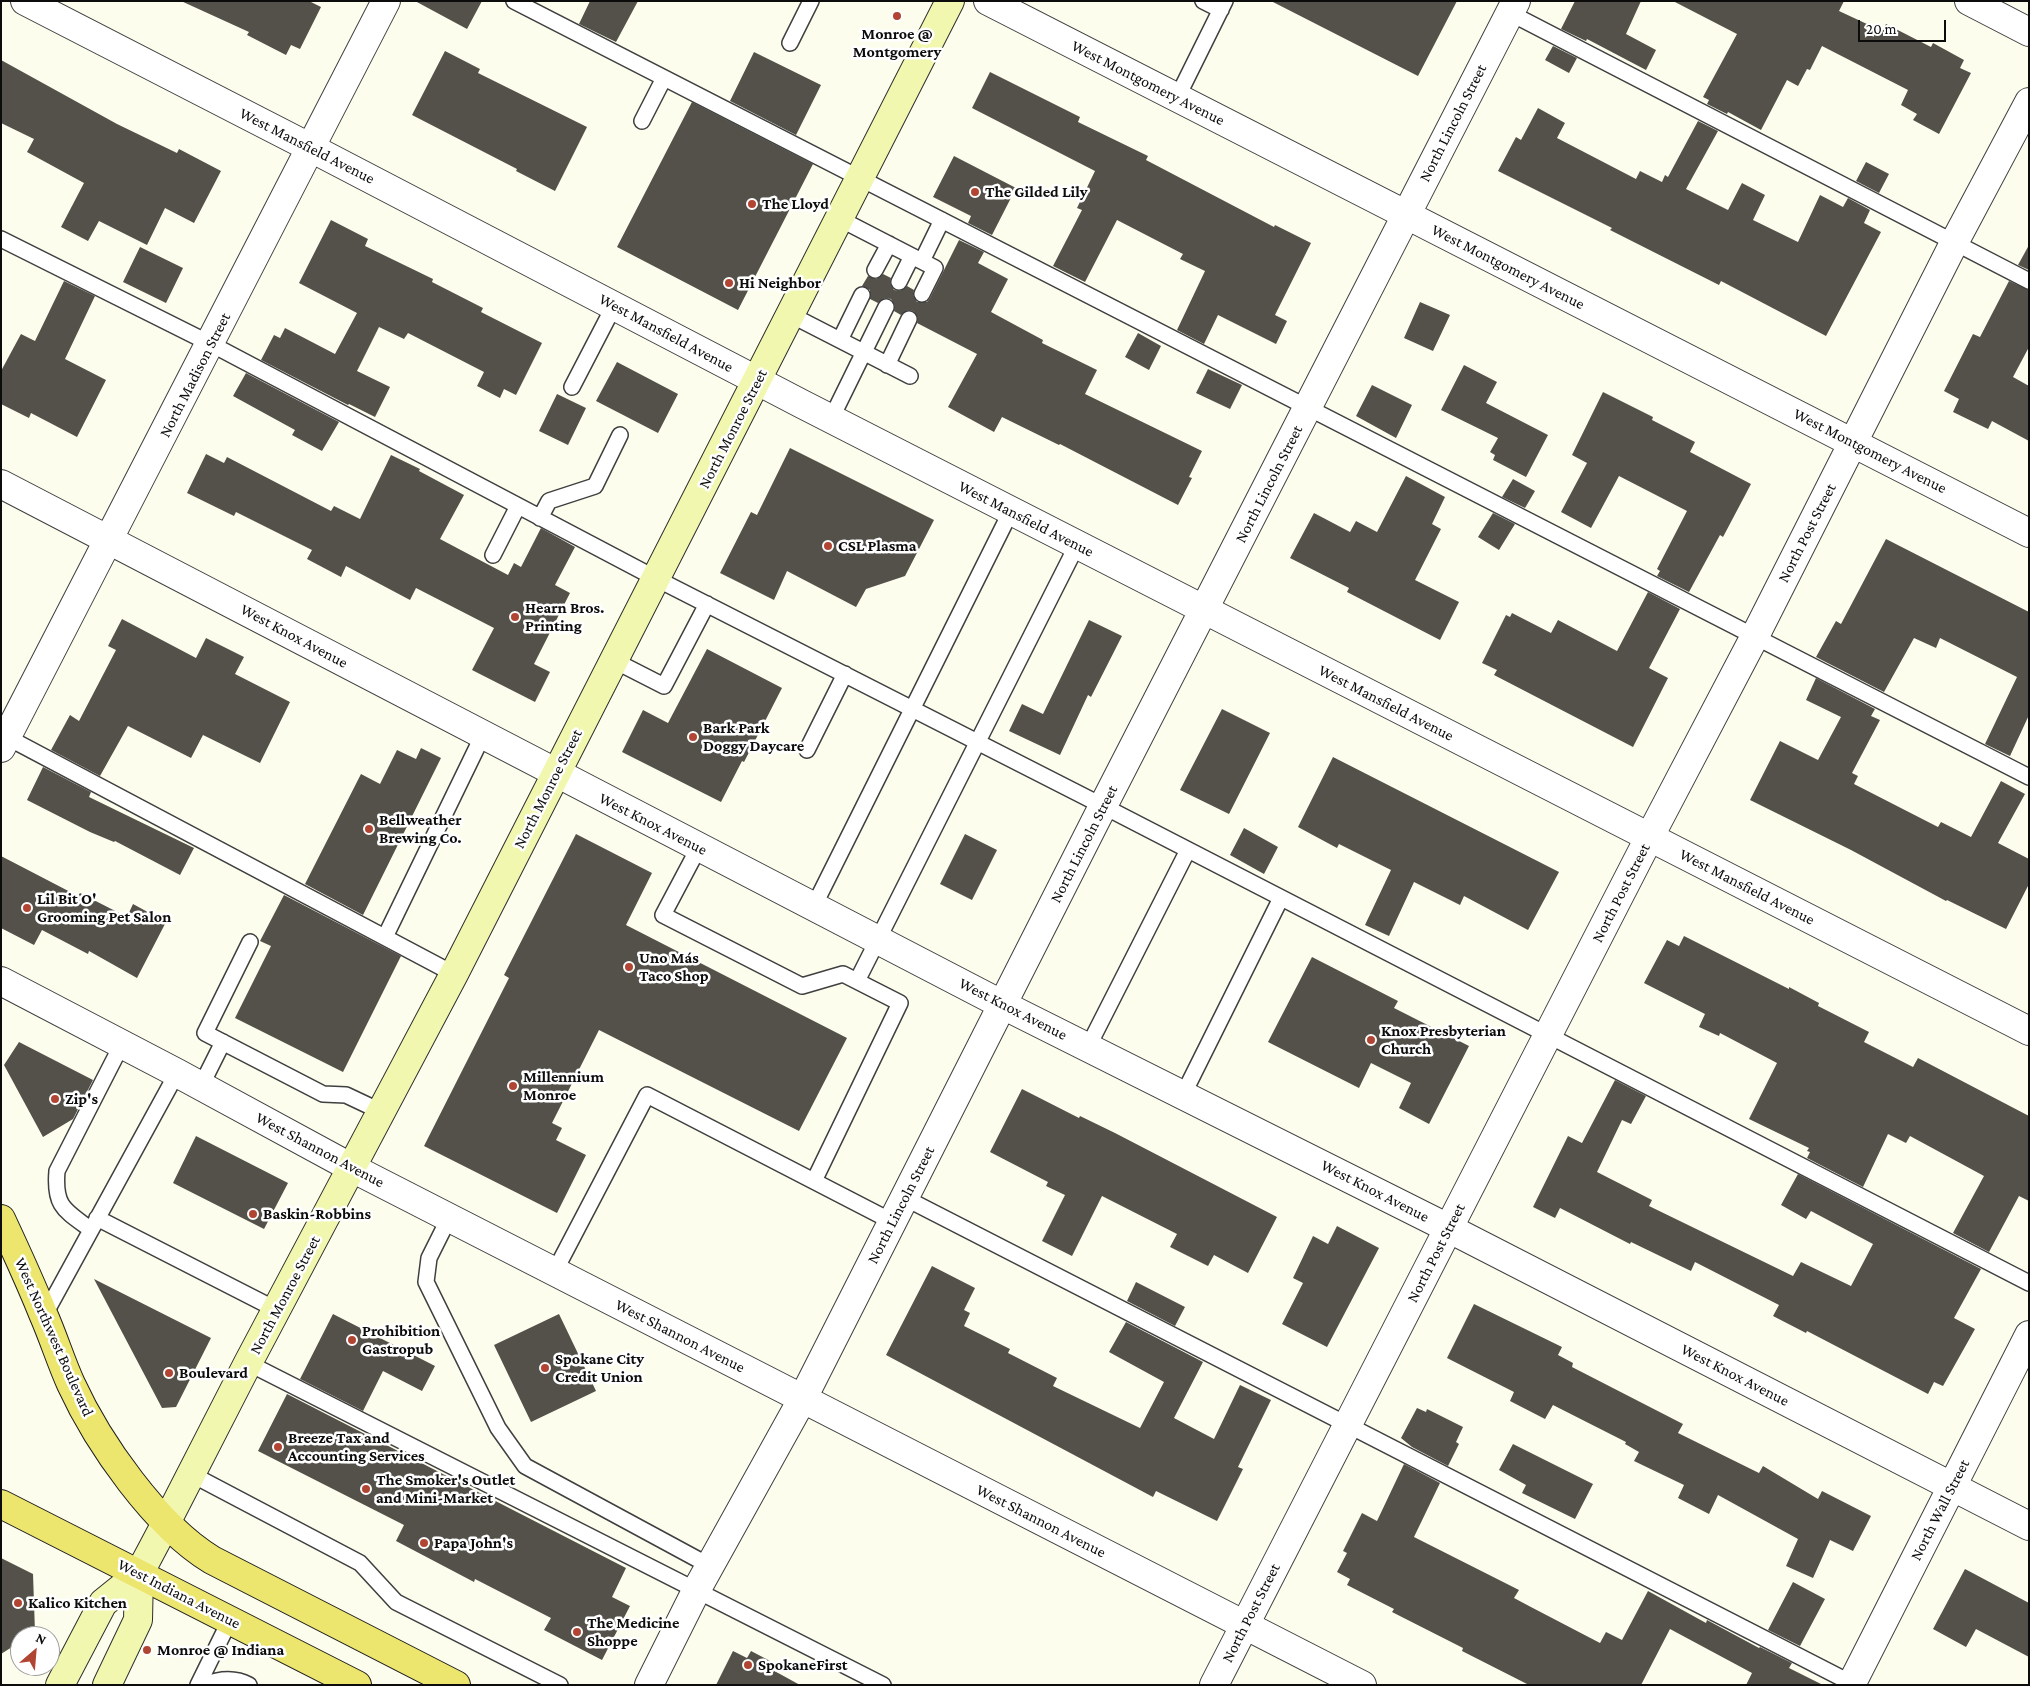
<!DOCTYPE html>
<meta charset="utf-8">
<style>
body{margin:0}
#map{position:relative;width:2030px;height:1686px;overflow:hidden;background:#fdfded;font-family:"Crimson Pro",serif}
canvas{display:block}
.frame{position:absolute;inset:0;border:2px solid #0c0c0c;pointer-events:none}
.north{position:absolute;left:10px;top:1626px;width:50px;height:50px;box-sizing:border-box;background:#fff;border:1px solid #9e9e9e;border-radius:50%;rotate:27deg;font-size:14px;font-weight:700;line-height:20px;text-align:center;color:#0c0c0c}
.north::after{content:'';display:block;margin:auto;width:18px;height:22px;background:#af4532;clip-path:polygon(50% 0,100% 100%,50% 72%,0 100%)}
.scale{position:absolute;left:1858px;top:20px;width:88px;height:22px;box-sizing:border-box;border:2px solid #0c0c0c;border-top:0;padding-left:6px;font-size:15px;line-height:18px;white-space:nowrap;color:#0c0c0c;-webkit-text-stroke:4px #fff;paint-order:stroke}
</style>
<div id="map">
<canvas width="2030" height="1686"></canvas>
<div class="frame"></div>
<div class="north">N</div>
<div class="scale">20 m</div>
</div>
<script>
const ctx = document.querySelector('canvas').getContext('2d');
ctx.lineJoin = 'round';
function fillPath(path, color) { ctx.fillStyle = color; ctx.fill(path, 'evenodd'); }
function stroke(path, color, width, dash) { ctx.strokeStyle = color; ctx.lineWidth = width; ctx.lineCap = dash ? 'butt' : 'round'; ctx.setLineDash(dash || []); ctx.stroke(path); }
function write(font, color, halo, rows, align = 'center') {
  ctx.font = font + ' "Crimson Pro",serif'; ctx.lineWidth = 5; ctx.setLineDash([]); ctx.textBaseline = 'middle'; ctx.strokeStyle = halo; ctx.fillStyle = color; for (const [text, x, y, turn = 0] of rows) {
    ctx.save(); ctx.translate(x, y); ctx.rotate((+turn || 0) * Math.PI / 180); ctx.textAlign = isNaN(turn) ? turn : align; if (halo) ctx.strokeText(text, 0, 0); ctx.fillText(text, 0, 0); ctx.restore();
  }
}
const building = new Path2D(`
 M 181,1 L 309,1 L 321,7 L 300,49 L 291,45 L 286,55 L 247,35 L 249,32 Z
 M 415,1 L 482,1 L 467,29 Z
 M 590,1 L 638,1 L 616,42 L 579,24 Z
 M 1271,1 L 1457,1 L 1418,76 Z
 M 1575,1 L 1641,1 L 1626,34 L 1656,50 L 1646,70 L 1587,39 L 1586,41 L 1561,29 Z
 M 1673,1 L 1844,1 L 1839,11 L 1882,31 L 1886,24 L 1931,47 L 1933,43 L 1964,60 L 1960,68 L 1971,73 L 1939,134 L 1913,120 L 1917,114 L 1901,105 L 1908,90 L 1822,46 L 1810,70 L 1807,69 L 1798,86 L 1787,80 L 1761,130 L 1728,112 L 1727,114 L 1707,104 L 1709,100 L 1703,97 L 1737,34 Z
 M 1553,46 L 1577,58 L 1569,73 L 1545,60 Z
 M 445,51 L 480,69 L 478,73 L 587,127 L 555,191 L 516,171 L 517,169 L 412,115 Z
 M 754,52 L 821,85 L 796,135 L 730,101 Z
 M 1,60 L 117,124 L 177,153 L 179,149 L 221,171 L 194,223 L 165,208 L 147,245 L 99,221 L 88,241 L 61,227 L 84,183 L 27,152 L 34,139 L 1,123 Z
 M 990,72 L 1080,117 L 1078,122 L 1148,156 L 1146,160 L 1274,227 L 1275,225 L 1311,243 L 1275,315 L 1287,321 L 1276,344 L 1218,315 L 1204,344 L 1177,330 L 1205,271 L 1180,259 L 1183,254 L 1117,220 L 1085,282 L 1053,266 L 1082,210 L 1077,208 L 1095,171 L 972,108 Z
 M 692,102 L 813,164 L 738,310 L 617,247 Z
 M 1538,108 L 1565,123 L 1557,138 L 1636,179 L 1640,171 L 1662,182 L 1665,175 L 1668,177 L 1698,121 L 1718,131 L 1686,189 L 1728,210 L 1742,183 L 1765,195 L 1753,220 L 1798,242 L 1820,195 L 1843,207 L 1848,198 L 1870,210 L 1864,223 L 1881,232 L 1826,336 L 1721,281 L 1719,285 L 1610,230 L 1612,228 L 1498,171 L 1516,137 L 1521,140 Z
 M 954,156 L 1016,188 L 992,235 L 968,223 L 971,216 L 933,197 Z
 M 1866,162 L 1889,174 L 1879,193 L 1856,181 Z
 M 331,220 L 368,239 L 365,246 L 433,279 L 432,282 L 483,308 L 481,312 L 542,343 L 516,395 L 504,389 L 500,398 L 477,386 L 484,372 L 408,333 L 404,339 L 379,327 L 357,371 L 390,387 L 375,417 L 349,404 L 348,405 L 261,360 L 274,335 L 280,338 L 285,328 L 335,354 L 357,313 L 299,283 Z
 M 959,240 L 984,252 L 978,263 L 1008,279 L 991,312 L 1043,340 L 1042,343 L 1097,370 L 1085,394 L 1202,451 L 1189,477 L 1192,478 L 1178,505 L 1060,444 L 1059,445 L 1002,417 L 994,432 L 948,407 L 977,354 L 917,323 L 918,318 L 913,311 L 908,310 L 901,315 L 894,311 L 895,306 L 891,299 L 885,298 L 878,303 L 870,299 L 870,290 L 862,286 L 868,276 L 876,279 L 883,274 L 891,278 L 890,283 L 894,290 L 900,291 L 907,286 L 914,290 L 913,295 L 917,302 L 927,302 L 930,298 Z
 M 2029,245 L 2029,270 L 2018,265 Z
 M 140,247 L 183,268 L 166,303 L 123,282 Z
 M 64,281 L 95,296 L 65,359 L 106,380 L 77,437 L 31,413 L 29,418 L 1,404 L 1,371 L 21,334 L 35,341 Z
 M 2009,281 L 2029,290 L 2029,347 L 2013,377 L 2029,386 L 2029,441 L 1992,421 L 1988,429 L 1953,412 L 1959,399 L 1944,391 L 1973,334 L 1980,337 Z
 M 1420,302 L 1450,315 L 1433,351 L 1404,338 Z
 M 1138,333 L 1161,346 L 1149,370 L 1125,357 Z
 M 617,362 L 678,394 L 658,433 L 596,401 Z
 M 1464,365 L 1497,382 L 1486,403 L 1548,435 L 1526,477 L 1493,460 L 1495,455 L 1490,452 L 1498,438 L 1441,410 Z
 M 1208,369 L 1242,385 L 1230,409 L 1196,393 Z
 M 246,373 L 339,422 L 322,451 L 292,435 L 295,430 L 233,396 Z
 M 1372,385 L 1412,405 L 1396,438 L 1356,416 Z
 M 1603,392 L 1653,417 L 1652,420 L 1695,442 L 1690,452 L 1751,484 L 1723,537 L 1720,535 L 1689,592 L 1657,576 L 1660,571 L 1657,569 L 1687,511 L 1619,476 L 1591,528 L 1561,512 L 1587,463 L 1572,455 Z
 M 557,394 L 586,408 L 568,445 L 539,431 Z
 M 790,448 L 934,520 L 905,576 L 866,589 L 856,607 L 787,571 L 774,600 L 720,573 L 751,512 L 757,515 Z
 M 206,454 L 224,463 L 227,457 L 331,511 L 334,506 L 360,519 L 391,455 L 420,469 L 419,471 L 464,495 L 440,539 L 508,575 L 514,563 L 521,567 L 541,528 L 575,547 L 555,585 L 570,593 L 534,664 L 550,672 L 535,702 L 472,670 L 494,628 L 416,588 L 410,600 L 346,566 L 341,577 L 307,559 L 312,550 L 236,512 L 234,516 L 187,493 Z
 M 1406,476 L 1445,497 L 1432,524 L 1441,529 L 1415,580 L 1459,602 L 1440,640 L 1347,592 L 1349,588 L 1290,558 L 1314,513 L 1350,532 L 1356,521 L 1377,532 Z
 M 1513,479 L 1535,491 L 1525,508 L 1502,497 Z
 M 1493,513 L 1515,524 L 1499,550 L 1478,537 Z
 M 1886,539 L 2029,612 L 2029,715 L 2010,756 L 1985,744 L 2017,677 L 1940,638 L 1936,648 L 1914,638 L 1884,692 L 1816,657 L 1836,621 L 1841,624 Z
 M 1648,592 L 1680,609 L 1649,668 L 1668,678 L 1633,747 L 1494,675 L 1497,670 L 1482,663 L 1506,615 L 1510,617 L 1512,613 L 1551,633 L 1558,620 L 1617,651 Z
 M 122,619 L 196,658 L 206,638 L 244,657 L 235,674 L 290,702 L 260,763 L 203,735 L 191,758 L 128,726 L 100,776 L 51,750 L 70,715 L 79,721 L 116,650 L 108,646 Z
 M 1089,620 L 1122,636 L 1091,697 L 1088,695 L 1060,755 L 1009,731 L 1022,704 L 1043,714 Z
 M 707,649 L 782,688 L 744,762 L 742,761 L 721,802 L 622,752 L 643,710 L 668,723 Z
 M 1816,678 L 1875,709 L 1871,716 L 1880,720 L 1852,773 L 1858,776 L 1854,784 L 1938,827 L 1941,822 L 1971,837 L 2001,781 L 2025,794 L 1998,843 L 2029,859 L 2029,884 L 2006,929 L 1947,900 L 1946,901 L 1851,850 L 1750,800 L 1780,741 L 1818,760 L 1841,717 L 1806,700 Z
 M 1222,709 L 1270,733 L 1229,814 L 1180,790 Z
 M 421,748 L 441,758 L 363,915 L 305,884 L 361,774 L 380,784 L 397,750 L 416,759 Z
 M 1333,757 L 1559,872 L 1528,930 L 1464,896 L 1460,905 L 1414,882 L 1389,936 L 1365,925 L 1391,870 L 1339,844 L 1337,848 L 1298,827 Z
 M 43,767 L 91,792 L 89,797 L 194,848 L 180,875 L 115,841 L 114,842 L 90,832 L 27,800 Z
 M 1244,828 L 1278,847 L 1264,874 L 1230,855 Z
 M 576,834 L 652,873 L 626,925 L 847,1038 L 799,1131 L 599,1030 L 552,1123 L 562,1128 L 556,1140 L 586,1155 L 557,1213 L 424,1146 L 509,978 L 504,975 Z
 M 965,834 L 997,850 L 972,900 L 940,884 Z
 M 1,856 L 78,896 L 80,893 L 127,917 L 133,904 L 166,922 L 137,978 L 89,951 L 88,954 L 42,930 L 34,945 L 1,928 Z
 M 284,895 L 401,956 L 343,1072 L 235,1018 L 271,946 L 260,941 Z
 M 1684,936 L 1789,989 L 1789,987 L 1819,1003 L 1818,1006 L 1869,1032 L 1864,1042 L 1913,1067 L 1918,1058 L 2029,1116 L 2029,1201 L 2019,1196 L 1989,1252 L 1953,1233 L 1984,1176 L 1910,1136 L 1906,1143 L 1888,1134 L 1863,1187 L 1807,1158 L 1810,1152 L 1807,1151 L 1809,1148 L 1749,1119 L 1777,1063 L 1720,1033 L 1719,1036 L 1699,1027 L 1705,1014 L 1644,983 L 1667,940 L 1679,946 Z
 M 1312,957 L 1398,1001 L 1394,1008 L 1469,1046 L 1429,1124 L 1399,1108 L 1411,1083 L 1371,1063 L 1359,1088 L 1268,1042 Z
 M 19,1042 L 93,1080 L 73,1119 L 43,1137 L 4,1065 Z
 M 1615,1080 L 1646,1096 L 1631,1124 L 1622,1120 L 1597,1172 L 1652,1200 L 1649,1206 L 1793,1276 L 1801,1262 L 1851,1286 L 1873,1244 L 1811,1211 L 1806,1219 L 1781,1205 L 1798,1174 L 1981,1269 L 1954,1318 L 1975,1329 L 1943,1386 L 1934,1382 L 1928,1394 L 1807,1331 L 1806,1333 L 1773,1316 L 1779,1305 L 1695,1262 L 1691,1271 L 1631,1242 L 1630,1244 L 1560,1208 L 1555,1218 L 1533,1207 L 1568,1136 L 1582,1143 Z
 M 1022,1089 L 1079,1118 L 1080,1116 L 1115,1133 L 1277,1217 L 1248,1273 L 1214,1255 L 1208,1266 L 1170,1247 L 1177,1234 L 1102,1196 L 1072,1256 L 1042,1241 L 1065,1195 L 1046,1186 L 1048,1182 L 990,1152 Z
 M 196,1136 L 288,1183 L 264,1229 L 173,1183 Z
 M 1337,1226 L 1379,1248 L 1327,1347 L 1282,1324 L 1303,1283 L 1293,1278 L 1313,1236 L 1328,1244 Z
 M 932,1266 L 975,1288 L 964,1310 L 970,1313 L 964,1326 L 1010,1349 L 1008,1353 L 1057,1378 L 1053,1386 L 1140,1428 L 1164,1382 L 1109,1352 L 1126,1322 L 1203,1362 L 1174,1418 L 1214,1439 L 1240,1385 L 1271,1400 L 1238,1467 L 1243,1469 L 1217,1521 L 1156,1491 L 1153,1497 L 886,1355 Z
 M 94,1279 L 211,1338 L 176,1407 L 162,1408 Z
 M 1136,1282 L 1185,1307 L 1175,1326 L 1127,1301 Z
 M 1474,1304 L 1562,1347 L 1558,1355 L 1573,1363 L 1572,1367 L 1683,1424 L 1678,1433 L 1759,1473 L 1763,1466 L 1818,1499 L 1822,1491 L 1871,1516 L 1853,1551 L 1830,1540 L 1813,1578 L 1786,1566 L 1798,1539 L 1718,1495 L 1709,1514 L 1678,1498 L 1684,1485 L 1634,1461 L 1639,1452 L 1625,1444 L 1626,1442 L 1553,1405 L 1545,1419 L 1510,1401 L 1514,1392 L 1447,1358 Z
 M 333,1314 L 435,1366 L 422,1391 L 383,1371 L 363,1411 L 300,1379 Z
 M 559,1314 L 596,1391 L 531,1422 L 494,1345 Z
 M 287,1394 L 626,1568 L 612,1597 L 630,1606 L 602,1660 L 544,1630 L 551,1618 L 475,1579 L 474,1582 L 396,1541 L 404,1525 L 258,1451 Z
 M 1417,1408 L 1426,1412 L 1427,1409 L 1463,1427 L 1456,1442 L 1459,1444 L 1448,1466 L 1412,1447 L 1401,1438 Z
 M 1513,1444 L 1593,1484 L 1575,1519 L 1522,1493 L 1526,1485 L 1499,1470 Z
 M 1404,1464 L 1440,1483 L 1414,1537 L 1519,1590 L 1514,1598 L 1529,1606 L 1600,1643 L 1606,1632 L 1622,1640 L 1648,1591 L 1706,1623 L 1707,1620 L 1759,1648 L 1760,1647 L 1792,1663 L 1789,1668 L 1823,1685 L 1746,1685 L 1752,1673 L 1670,1629 L 1641,1685 L 1529,1685 L 1462,1651 L 1463,1648 L 1392,1612 L 1394,1609 L 1347,1585 L 1350,1579 L 1337,1572 L 1347,1553 L 1343,1551 L 1362,1513 L 1377,1521 Z
 M 1,1558 L 33,1574 L 35,1632 L 30,1636 L 20,1636 L 20,1642 L 1,1654 Z
 M 1965,1569 L 2029,1603 L 2029,1657 L 1976,1629 L 1966,1647 L 1933,1629 Z
 M 1793,1582 L 1825,1599 L 1800,1646 L 1768,1630 Z
 M 733,1651 L 747,1658 L 751,1651 L 772,1662 L 769,1668 L 800,1685 L 716,1685 Z`);
const service = new Path2D(`
 M 514,1 L 2029,777
 M 1203,1 L 1221,10
 M 1510,13 L 2029,281
 M 790,43 L 811,1
 M 1177,98 L 1225,1
 M 642,121 L 664,78
 M 840,219 L 935,268 L 922,294
 M 1,239 L 211,344 L 657,579 L 1103,806 L 2029,1283
 M 922,261 L 942,220
 M 875,270 L 889,244
 M 899,282 L 912,256
 M 791,315 L 910,376
 M 840,340 L 862,295
 M 887,365 L 909,319
 M 572,387 L 614,306
 M 831,419 L 886,307
 M 540,518 L 549,501 L 595,486 L 620,435
 M 493,555 L 518,506
 M 615,661 L 664,686 L 707,604
 M 1,734 L 454,974
 M 807,750 L 845,674
 M 699,847 L 663,915 L 802,986 L 843,974 L 900,1003 L 814,1181
 M 814,906 L 1011,511
 M 385,937 L 483,735
 M 250,942 L 205,1033 L 323,1094 L 346,1095 L 382,1112
 M 857,981 L 1077,545
 M 1088,1047 L 1188,850
 M 201,1086 L 223,1042
 M 1183,1095 L 1281,898
 M 905,1198 L 1855,1685
 M 97,1218 L 277,1310
 M 449,1218 L 429,1258 L 426,1282 L 498,1428 L 525,1466 L 710,1566
 M 90,1229 C 64,1210 54,1206 57,1171 L 122,1044
 M 555,1271 L 647,1095 L 893,1222
 M 44,1316 L 177,1073
 M 248,1363 L 883,1685
 M 191,1474 L 360,1563 L 396,1602 L 560,1685
 M 198,1685 L 230,1620
 M 204,1685 C 219,1679 234,1677 249,1685`);
const minor = new Path2D(`
 M 25,1 L 311,148 L 802,404 L 2029,1031
 M 988,1 L 2029,533
 M 1969,1 L 2029,32
 M 1,484 L 1003,1005 L 1448,1228 L 2029,1526
 M 1,748 L 386,1
 M 1,981 L 177,1073 L 352,1168 L 1362,1685
 M 649,1685 L 697,1589 L 803,1398 L 1103,806 L 1516,1
 M 1851,1685 L 2029,1335`);
const tertiary = new Path2D(`
 M 1214,1685 L 1649,838 L 1755,636 L 1954,243 L 2029,102`);
const secondary = new Path2D(`
 M 60,1685 L 103,1603 L 139,1574 L 166,1523 L 248,1363 L 454,974 L 950,1
 M 107,1685 L 138,1620 L 139,1574`);
const primary = new Path2D(`
 M 1,1219 C 16,1251 31,1284 44,1316 C 54,1339 61,1362 71,1384 C 98,1443 156,1526 212,1560 L 456,1685
 M 1,1504 L 357,1685`);
const markers = [
 [897,16,5,"#af4532"],
 [975,192,5,"#af4532"],
 [752,204,5,"#af4532"],
 [729,283,5,"#af4532"],
 [828,546,5,"#af4532"],
 [515,617,5,"#af4532"],
 [693,737,5,"#af4532"],
 [369,829,5,"#af4532"],
 [27,908,5,"#af4532"],
 [629,967,5,"#af4532"],
 [1371,1040,5,"#af4532"],
 [513,1086,5,"#af4532"],
 [55,1099,5,"#af4532"],
 [253,1214,5,"#af4532"],
 [352,1340,5,"#af4532"],
 [545,1368,5,"#af4532"],
 [169,1373,5,"#af4532"],
 [278,1447,5,"#af4532"],
 [366,1489,5,"#af4532"],
 [424,1543,5,"#af4532"],
 [18,1603,5,"#af4532"],
 [577,1632,5,"#af4532"],
 [147,1650,5,"#af4532"],
 [748,1665,5,"#af4532"]
];
const poiNames = [
 ["Monroe @",897,34,"center"],
 ["Montgomery",897,52,"center"],
 ["The Gilded Lily",985,192],
 ["The Lloyd",762,204],
 ["Hi Neighbor",739,283],
 ["CSL Plasma",838,546],
 ["Hearn Bros.",525,608],
 ["Printing",525,626],
 ["Bark Park",703,728],
 ["Doggy Daycare",703,746],
 ["Bellweather",379,820],
 ["Brewing Co.",379,838],
 ["Lil Bit O'",37,899],
 ["Grooming Pet Salon",37,917],
 ["Uno Más",639,958],
 ["Taco Shop",639,976],
 ["Knox Presbyterian",1381,1031],
 ["Church",1381,1049],
 ["Millennium",523,1077],
 ["Monroe",523,1095],
 ["Zip's",65,1099],
 ["Baskin-Robbins",263,1214],
 ["Prohibition",362,1331],
 ["Gastropub",362,1349],
 ["Spokane City",555,1359],
 ["Credit Union",555,1377],
 ["Boulevard",179,1373],
 ["Breeze Tax and",288,1438],
 ["Accounting Services",288,1456],
 ["The Smoker's Outlet",376,1480],
 ["and Mini-Market",376,1498],
 ["Papa John's",434,1543],
 ["Kalico Kitchen",28,1603],
 ["The Medicine",587,1623],
 ["Shoppe",587,1641],
 ["Monroe @ Indiana",157,1650],
 ["SpokaneFirst",758,1665]
];
const streetNames = [
 ["West Montgomery Avenue",1148,83,27],
 ["North Lincoln Street",1453,123,-63],
 ["West Mansfield Avenue",307,146,27],
 ["West Montgomery Avenue",1508,267,27],
 ["West Mansfield Avenue",666,333,28],
 ["North Madison Street",195,375,-63],
 ["North Monroe Street",733,429,-63],
 ["West Montgomery Avenue",1870,451,27],
 ["North Lincoln Street",1269,484,-63],
 ["West Mansfield Avenue",1026,519,27],
 ["North Post Street",1807,533,-63],
 ["West Knox Avenue",294,636,28],
 ["West Mansfield Avenue",1386,703,27],
 ["North Monroe Street",548,789,-63],
 ["West Knox Avenue",653,824,27],
 ["North Lincoln Street",1084,844,-63],
 ["West Mansfield Avenue",1747,887,27],
 ["North Post Street",1621,893,-63],
 ["West Knox Avenue",1013,1009,27],
 ["West Shannon Avenue",320,1150,28],
 ["West Knox Avenue",1375,1191,27],
 ["North Lincoln Street",901,1205,-63],
 ["North Post Street",1436,1253,-63],
 ["North Monroe Street",285,1295,-62],
 ["West Shannon Avenue",680,1336,27],
 ["West Northwest Boulevard",54,1337,66],
 ["West Knox Avenue",1735,1375,27],
 ["North Wall Street",1940,1510,-63],
 ["West Shannon Avenue",1041,1521,27],
 ["West Indiana Avenue",179,1594,27],
 ["North Post Street",1251,1613,-63]
];
fillPath(building, '#54504a');
stroke(service, '#3f3f3f', 18);
stroke(minor, '#3f3f3f', 30);
stroke(tertiary, '#3f3f3f', 30);
stroke(secondary, '#2e2e2e', 30);
stroke(primary, '#1d1d1d', 30);
stroke(service, '#fff', 15);
stroke(minor, '#fff', 28);
stroke(tertiary, '#fff', 28);
stroke(secondary, '#f1f7ae', 28);
stroke(primary, '#ece66f', 28);
for (const [x, y, r, color] of markers) { const dot = new Path2D(); dot.arc(x, y, r, 0, 2 * Math.PI); ctx.fillStyle = color; ctx.fill(dot); stroke(dot, '#fff', 2); }
write('bold 16px', '#0c0c0c', '#fff', poiNames, 'left');
write('16px', '#0c0c0c', '#fff', streetNames);
</script>
